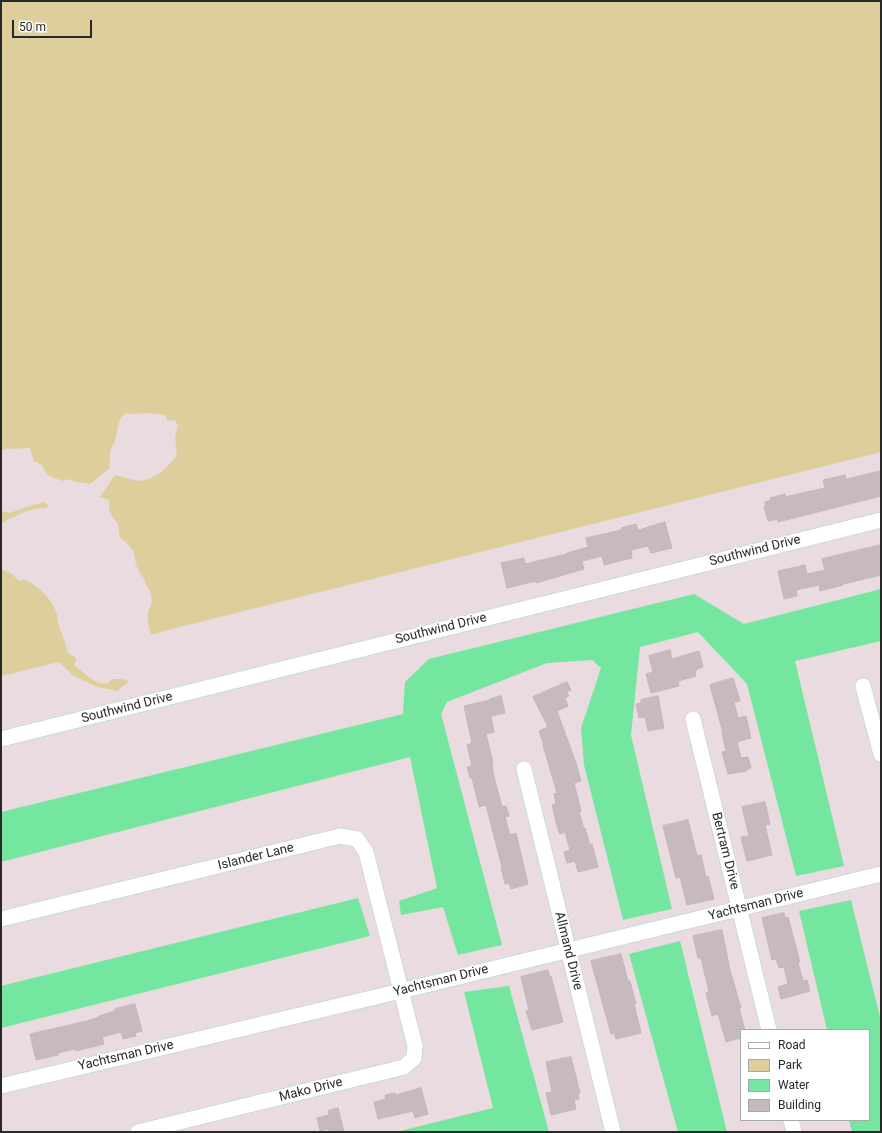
<!DOCTYPE html>
<style>
body{margin:0}
#map{position:relative;width:882px;height:1133px;overflow:hidden;background:#eadbe0;font-family:Roboto,sans-serif}
canvas{display:block}
.frame{position:absolute;inset:0;border:2px solid #292929;pointer-events:none}
.legend{position:absolute;left:740px;top:1029px;width:130px;height:92px;box-sizing:border-box;background:#fff;border:1px solid #a9a9a9;margin:0;padding:5px 7px;list-style:none;font-size:12px;color:#292929}
.legend li{display:flex;align-items:center;gap:8px;height:20px}
.legend b{width:20px;border:1px solid #a9a9a9}
.scale{position:absolute;left:12px;top:20px;width:80px;height:18px;box-sizing:border-box;border:2px solid #292929;border-top:0;padding-left:5px;font-size:12px;line-height:14px;white-space:nowrap;color:#292929;-webkit-text-stroke:3px #fff;paint-order:stroke}
</style>
<div id="map">
<canvas width="882" height="1133"></canvas>
<div class="frame"></div>
<ul class="legend">
<li><b style="height:5px;background:#fff"></b>Road</li>
<li><b style="height:11px;background:#ddce9b"></b>Park</li>
<li><b style="height:11px;background:#75e69f"></b>Water</li>
<li><b style="height:11px;background:#c6babe"></b>Building</li>
</ul>
<div class="scale">50 m</div>
</div>
<script>
const ctx = document.querySelector('canvas').getContext('2d');
ctx.lineJoin = 'round';
function fillPath(path, color) { ctx.fillStyle = color; ctx.fill(path, 'evenodd'); }
function stroke(path, color, width, dash) { ctx.strokeStyle = color; ctx.lineWidth = width; ctx.lineCap = dash ? 'butt' : 'round'; ctx.setLineDash(dash || []); ctx.stroke(path); }
function write(font, color, halo, rows, align = 'center') {
  ctx.font = font + ' Roboto,sans-serif'; ctx.lineWidth = 3.5; ctx.setLineDash([]); ctx.textBaseline = 'middle'; ctx.strokeStyle = halo; ctx.fillStyle = color; for (const [text, x, y, turn = 0] of rows) {
    ctx.save(); ctx.translate(x, y); ctx.rotate((+turn || 0) * Math.PI / 180); ctx.textAlign = isNaN(turn) ? turn : align; if (halo) ctx.strokeText(text, 0, 0); ctx.fillText(text, 0, 0); ctx.restore();
  }
}
const green = new Path2D(`
 M 1,1 L 881,1 L 881,452 L 160,632 L 151,635 C 148,624 145,613 152,603 L 150,590 L 146,585 L 144,578 L 141,575 L 136,565 L 134,552 L 126,542 L 120,538 L 118,524 L 112,516 L 109,509 L 109,500 L 100,497 L 115,475 C 122,476 130,480 137,481 C 153,481 168,468 177,455 L 175,437 L 178,425 L 175,420 L 168,421 L 165,415 L 147,413 L 132,414 L 126,413 C 117,419 118,431 115,441 C 113,445 111,448 110,453 C 109,458 111,464 109,469 C 102,473 97,479 90,484 L 72,481 L 67,479 L 63,481 C 51,476 48,478 42,465 L 34,461 L 30,448 L 5,449 L 1,451 Z
 M 44,502 L 48,505 L 47,508 C 32,507 13,516 1,524 L 1,511 L 10,513 L 26,507 Z
 M 1,566 L 3,570 L 10,573 L 20,581 L 24,579 C 37,585 49,596 55,609 C 58,614 57,621 59,627 C 63,636 66,644 68,653 L 74,656 L 76,660 L 74,665 C 84,673 94,684 107,684 L 111,679 L 122,679 L 129,681 L 117,691 L 98,687 L 74,676 L 59,662 L 1,676 Z`);
const water = new Path2D(`
 M 881,589 L 881,641 L 795,661 L 844,866 L 796,876 L 747,684 L 698,632 L 640,647 L 631,735 L 672,909 L 623,920 L 584,765 L 581,728 L 601,668 L 592,660 L 547,663 L 447,702 L 441,714 L 502,945 L 458,955 L 443,907 L 401,915 L 399,901 L 437,888 L 410,757 L 1,862 L 1,812 L 403,714 L 405,682 L 429,659 L 694,594 L 744,624 Z
 M 358,898 L 370,936 L 1,1028 L 1,986 Z
 M 851,900 L 881,1021 L 881,1132 L 852,1132 L 849,1120 L 869,1120 L 869,1030 L 827,1030 L 799,911 Z
 M 680,941 L 727,1132 L 678,1132 L 629,954 Z
 M 509,986 L 549,1132 L 396,1132 L 493,1108 L 464,992 Z`);
const building = new Path2D(`
 M 881,471 L 881,496 L 778,522 L 777,519 L 768,521 L 764,506 L 766,506 L 765,502 L 771,500 L 770,498 L 785,494 L 785,497 L 825,488 L 823,480 L 845,475 L 846,479 Z
 M 665,522 L 672,548 L 651,553 L 648,546 L 631,550 L 632,558 L 604,565 L 602,556 L 582,561 L 584,569 L 536,583 L 536,581 L 507,588 L 501,563 L 524,558 L 525,564 L 567,554 L 567,553 L 588,547 L 586,538 L 622,530 L 621,528 L 636,524 L 638,530 Z
 M 881,545 L 881,575 L 843,584 L 843,585 L 820,591 L 819,585 L 796,590 L 797,596 L 784,599 L 778,571 L 805,565 L 807,574 L 825,570 L 822,559 Z
 M 670,650 L 672,659 L 699,651 L 703,667 L 697,669 L 697,670 L 695,671 L 696,676 L 678,681 L 679,686 L 651,693 L 646,674 L 653,672 L 649,656 Z
 M 733,678 L 740,701 L 734,702 L 738,718 L 746,716 L 751,738 L 737,742 L 741,758 L 748,757 L 751,768 L 746,770 L 747,771 L 728,774 L 722,752 L 726,751 L 722,733 L 723,733 L 710,685 Z
 M 567,682 L 571,690 L 567,692 L 569,696 L 565,698 L 568,706 L 557,711 L 576,763 L 581,781 L 574,783 L 581,811 L 579,812 L 584,829 L 585,828 L 590,845 L 592,844 L 598,867 L 578,872 L 575,861 L 567,863 L 564,852 L 570,850 L 565,832 L 560,834 L 557,826 L 552,805 L 556,804 L 554,794 L 557,793 L 543,745 L 544,745 L 539,731 L 548,727 L 533,697 Z
 M 501,696 L 505,713 L 491,716 L 494,732 L 486,734 L 493,762 L 492,762 L 493,773 L 502,807 L 506,806 L 509,816 L 505,817 L 510,835 L 516,833 L 528,884 L 511,889 L 509,883 L 505,884 L 501,867 L 502,867 L 486,805 L 479,807 L 472,778 L 470,778 L 467,767 L 472,766 L 467,745 L 472,743 L 464,706 L 490,700 L 490,699 Z
 M 658,696 L 664,728 L 648,731 L 645,717 L 639,718 L 636,704 L 641,703 L 641,700 Z
 M 765,802 L 770,824 L 765,825 L 772,855 L 747,861 L 741,837 L 749,836 L 742,807 Z
 M 688,820 L 697,856 L 701,855 L 706,877 L 708,876 L 714,899 L 687,905 L 680,877 L 676,878 L 663,826 Z
 M 784,913 L 785,918 L 788,917 L 800,962 L 798,963 L 803,981 L 807,980 L 810,991 L 781,999 L 778,987 L 788,984 L 784,967 L 779,968 L 776,959 L 772,960 L 762,918 Z
 M 722,930 L 730,970 L 741,1008 L 739,1008 L 745,1030 L 741,1030 L 741,1038 L 726,1042 L 718,1014 L 712,1016 L 706,993 L 709,992 L 701,958 L 698,958 L 693,936 Z
 M 621,954 L 628,981 L 630,981 L 636,1004 L 634,1004 L 641,1033 L 616,1039 L 614,1033 L 611,1034 L 591,961 Z
 M 548,970 L 550,977 L 551,976 L 563,1022 L 532,1030 L 526,1011 L 529,1010 L 521,977 Z
 M 135,1004 L 142,1031 L 135,1033 L 136,1036 L 123,1039 L 121,1032 L 102,1037 L 104,1044 L 76,1051 L 75,1049 L 58,1053 L 58,1055 L 36,1060 L 30,1034 L 87,1021 L 99,1017 L 99,1016 L 115,1011 L 115,1009 Z
 M 571,1057 L 580,1093 L 578,1094 L 579,1099 L 574,1100 L 576,1109 L 551,1115 L 546,1093 L 552,1092 L 546,1062 Z
 M 421,1088 L 428,1114 L 415,1118 L 413,1111 L 378,1119 L 374,1102 L 386,1099 L 385,1095 L 395,1093 L 395,1095 Z
 M 338,1108 L 344,1132 L 329,1132 L 329,1129 L 320,1131 L 317,1118 L 329,1115 L 328,1111 Z`);
const minor = new Path2D(`
 M 863,686 L 881,754
 M 693,719 L 769,1030
 M 1,739 L 881,520
 M 524,769 L 613,1132
 M 1,919 L 340,836 L 357,839 L 366,852 L 415,1046 L 414,1058 L 404,1067 L 138,1132
 M 1,1086 L 401,991 L 881,874
 M 791,1120 L 794,1132`);
const streetNames = [
 ["Southwind Drive",755,551,-14],
 ["Southwind Drive",441,629,-14],
 ["Southwind Drive",127,708,-14],
 ["Bertram Drive",725,851,76],
 ["Islander Lane",256,857,-14],
 ["Yachtsman Drive",756,905,-14],
 ["Allmand Drive",568,951,76],
 ["Yachtsman Drive",441,981,-14],
 ["Yachtsman Drive",126,1056,-13],
 ["Mako Drive",311,1090,-14]
];
fillPath(green, '#ddce9b');
fillPath(water, '#75e69f');
fillPath(building, '#c6babe');
stroke(building, '#c5b5b9', 1);
stroke(minor, '#cadad8', 17);
stroke(minor, '#fff', 15);
write('13px', '#292929', '#fff', streetNames);
</script>
